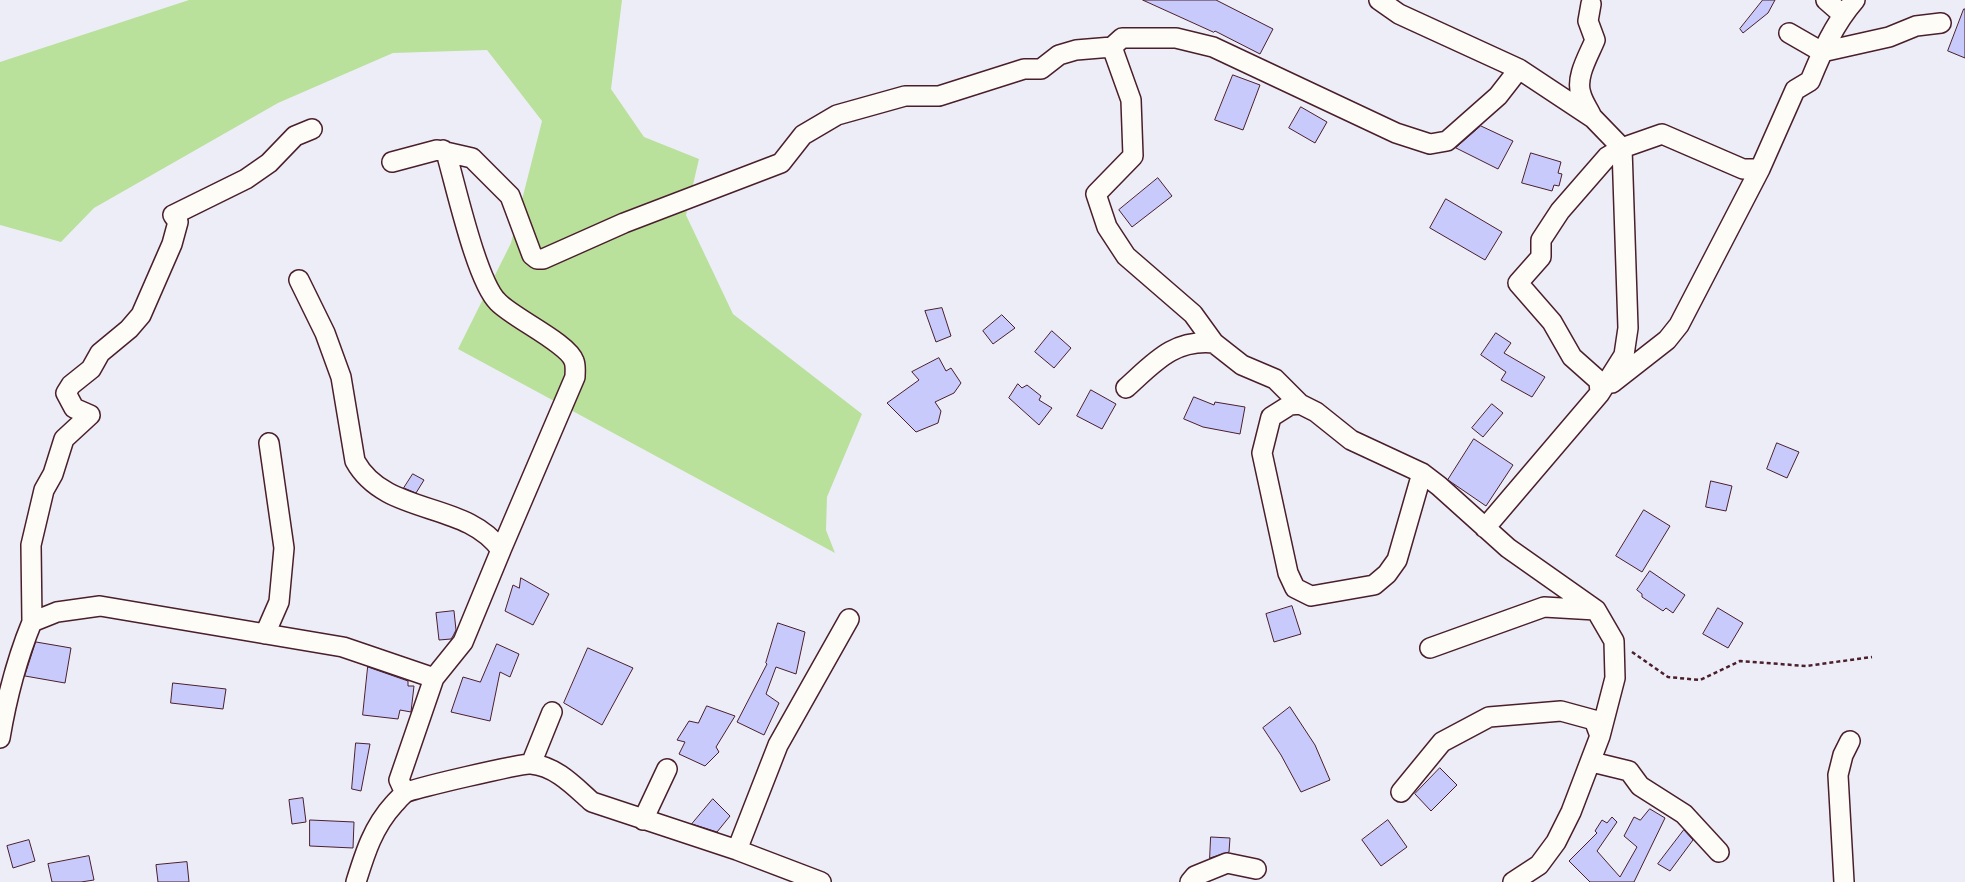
<!DOCTYPE html>
<style>
body{margin:0}
canvas{display:block;background:#ededf8}
</style>
<canvas width="1965" height="882"></canvas>
<script>
const ctx = document.querySelector('canvas').getContext('2d');
ctx.lineJoin = 'round';
function fillPath(path, color) { ctx.fillStyle = color; ctx.fill(path, 'evenodd'); }
function stroke(path, color, width, dash) { ctx.strokeStyle = color; ctx.lineWidth = width; ctx.lineCap = dash ? 'butt' : 'round'; ctx.setLineDash(dash || []); ctx.stroke(path); }
const green = new Path2D(`
 M 189,0 L 622,0 L 611,89 L 644,137 L 699,159 L 686,215 L 733,314 L 862,414 L 827,497 L 826,530 L 835,553 L 458,349 L 511,243 L 542,121 L 487,50 L 393,53 L 278,103 L 94,208 L 61,242 L 0,225 L 0,62 Z`);
const building = new Path2D(`
 M 1143,0 L 1216,0 L 1273,29 L 1260,54 L 1215,31 L 1214,32 Z
 M 1763,0 L 1775,0 L 1768,13 L 1743,33 L 1740,29 Z
 M 1964,9 L 1965,9 L 1965,58 L 1948,51 Z
 M 1233,75 L 1260,85 L 1243,130 L 1215,120 Z
 M 1301,107 L 1327,122 L 1315,143 L 1289,128 Z
 M 1481,126 L 1513,141 L 1498,169 L 1456,148 Z
 M 1531,153 L 1561,162 L 1558,173 L 1562,174 L 1559,186 L 1554,185 L 1552,191 L 1522,183 Z
 M 1158,178 L 1172,196 L 1132,227 L 1119,210 Z
 M 1446,199 L 1502,232 L 1485,260 L 1430,228 Z
 M 942,308 L 951,336 L 936,342 L 925,311 Z
 M 1002,315 L 1015,328 L 993,344 L 983,331 Z
 M 1052,331 L 1071,348 L 1054,368 L 1035,352 Z
 M 1496,333 L 1511,343 L 1504,353 L 1545,377 L 1532,397 L 1501,380 L 1506,372 L 1481,355 Z
 M 939,358 L 946,371 L 951,368 L 961,383 L 954,393 L 935,402 L 941,411 L 938,423 L 916,432 L 887,403 L 919,380 L 912,372 Z
 M 1018,384 L 1022,388 L 1027,385 L 1041,396 L 1039,400 L 1052,408 L 1039,425 L 1009,398 Z
 M 1091,390 L 1116,404 L 1102,429 L 1077,416 Z
 M 1194,397 L 1214,405 L 1215,402 L 1245,407 L 1240,434 L 1203,427 L 1184,419 Z
 M 1492,404 L 1503,413 L 1483,437 L 1472,428 Z
 M 1474,439 L 1513,465 L 1486,506 L 1448,480 Z
 M 1777,443 L 1799,452 L 1787,478 L 1767,469 Z
 M 413,474 L 424,480 L 416,493 L 404,488 Z
 M 1711,481 L 1732,486 L 1726,511 L 1706,507 Z
 M 1644,510 L 1670,526 L 1642,572 L 1616,556 Z
 M 1650,571 L 1685,595 L 1673,613 L 1666,608 L 1663,611 L 1642,597 L 1642,594 L 1637,590 Z
 M 521,578 L 549,594 L 533,625 L 505,611 L 513,585 L 519,588 Z
 M 1292,606 L 1301,634 L 1274,642 L 1266,614 Z
 M 1718,608 L 1743,623 L 1728,648 L 1703,634 Z
 M 454,611 L 456,630 L 453,636 L 451,639 L 439,640 L 436,613 Z
 M 778,623 L 805,632 L 796,674 L 776,667 L 766,694 L 779,703 L 764,735 L 737,722 L 767,664 L 766,663 Z
 M 36,642 L 71,648 L 65,683 L 25,676 Z
 M 497,644 L 519,654 L 510,677 L 500,672 L 490,721 L 451,712 L 463,677 L 480,682 Z
 M 588,648 L 633,668 L 602,725 L 564,703 Z
 M 368,667 L 408,681 L 408,686 L 414,686 L 411,712 L 400,710 L 398,719 L 363,715 Z
 M 173,683 L 226,689 L 223,709 L 171,703 Z
 M 707,706 L 735,716 L 716,747 L 719,752 L 705,766 L 679,754 L 685,742 L 677,740 L 689,721 L 698,723 Z
 M 1290,707 L 1315,745 L 1330,780 L 1301,792 L 1281,755 L 1263,728 Z
 M 356,743 L 370,744 L 361,791 L 352,789 Z
 M 1440,768 L 1457,785 L 1431,811 L 1415,794 Z
 M 303,798 L 306,822 L 292,824 L 289,800 Z
 M 713,799 L 730,816 L 717,832 L 692,824 Z
 M 1650,809 L 1665,818 L 1634,882 L 1590,882 L 1569,861 L 1597,833 L 1595,831 L 1602,820 L 1607,823 L 1612,817 L 1617,822 L 1597,851 L 1620,877 L 1637,847 L 1624,836 L 1634,817 L 1640,820 Z
 M 310,820 L 354,822 L 353,848 L 310,846 Z
 M 1388,820 L 1407,847 L 1381,866 L 1362,840 Z
 M 1684,830 L 1693,840 L 1670,871 L 1658,864 Z
 M 1211,837 L 1230,838 L 1229,852 L 1210,858 Z
 M 29,840 L 35,861 L 13,868 L 7,846 Z
 M 89,856 L 94,880 L 81,882 L 52,882 L 48,864 Z
 M 187,862 L 189,882 L 158,882 L 156,865 Z`);
const path = new Path2D(`
 M 1632,652 L 1668,677 L 1700,680 L 1740,661 L 1806,666 L 1872,657`);
const minor = new Path2D(`
 M 1379,0 L 1399,14 L 1519,69 L 1593,118 L 1622,148 L 1662,134 L 1743,169 L 1760,169
 M 1826,0 L 1842,14
 M 1591,4 L 1588,21 L 1595,40 C 1589,55 1575,77 1581,94 C 1583,102 1589,110 1592,117
 M 1789,33 L 1822,52 L 1889,37 L 1916,26 L 1941,23
 M 1112,47 L 1122,38 L 1176,38 L 1213,47 L 1396,133 L 1430,144 L 1447,141 L 1498,96 L 1519,69
 M 443,150 L 447,156 C 456,187 477,282 498,302 C 513,318 568,343 574,361 C 576,366 575,372 575,377 L 501,550
 M 392,162 L 437,150 L 472,158 L 510,196 L 532,255 L 537,259 L 543,259 L 624,223 L 781,163 L 803,135 L 837,115 L 905,96 L 939,96 L 1024,69 L 1041,69 L 1059,55 L 1076,50 L 1112,47 L 1131,100 L 1133,156 L 1096,194 L 1107,227 L 1126,256 L 1193,314 L 1214,343 L 1242,365 L 1275,379 L 1300,404
 M 1612,383 L 1667,340 L 1679,325 L 1760,169 L 1795,90 L 1810,81 C 1822,52 1834,24 1855,0
 M 1126,388 C 1154,363 1173,339 1214,343
 M 1422,473 L 1397,560 L 1387,574 L 1374,585 L 1311,596 L 1295,588 L 1288,573 L 1262,453 L 1271,417 L 1290,405 L 1300,404 L 1316,412 L 1351,440 L 1422,473 L 1439,486 L 1508,548 L 1596,610 L 1614,641 L 1615,678 L 1600,736 L 1571,812 L 1556,842 L 1539,865 L 1513,882
 M 1485,528 L 1600,393 L 1624,355 L 1628,328 L 1622,148 L 1607,157 L 1560,211 L 1541,240 L 1541,257 L 1518,283 L 1552,322 L 1572,357 L 1599,381 L 1600,393
 M 32,622 L 31,545 L 44,490 L 53,474 L 64,439 L 90,415 L 74,408 L 66,393 L 71,385 L 91,369 L 100,353 L 129,329 L 141,315 L 172,244 L 178,222 L 173,215 L 246,179 L 269,163 L 295,136 L 312,129
 M 265,634 L 279,602 L 284,548 L 269,443
 M 1430,648 L 1544,607 L 1596,610
 M 0,738 C 7,696 16,661 32,622 L 57,612 L 100,606 L 343,647 L 434,678 L 463,642 L 501,550 C 466,500 386,517 355,461 L 341,377 L 325,333 L 299,280
 M 1592,762 L 1629,771 L 1640,786 L 1684,814 L 1719,852
 M 531,764 L 552,712
 M 1401,792 L 1442,742 L 1489,717 L 1561,711 L 1594,720 L 1600,736
 M 405,793 L 399,780 L 434,678
 M 643,820 L 667,769
 M 737,850 L 778,745 L 849,619
 M 356,882 C 365,853 373,827 394,804 C 397,801 401,796 405,793 C 410,789 523,763 531,764 C 556,766 575,787 592,802 L 737,850 L 821,882
 M 1190,882 L 1195,876 L 1227,863 L 1256,869
 M 1844,882 L 1838,775 L 1843,755 L 1850,741`);
fillPath(green, '#bae19c');
fillPath(building, '#c9cafc');
stroke(building, '#4a1f2b', 1);
stroke(minor, '#4a1f2b', 22);
stroke(path, '#4a1f2b', 2.5, [4, 3]);
stroke(minor, '#fdfcf7', 19);
</script>
